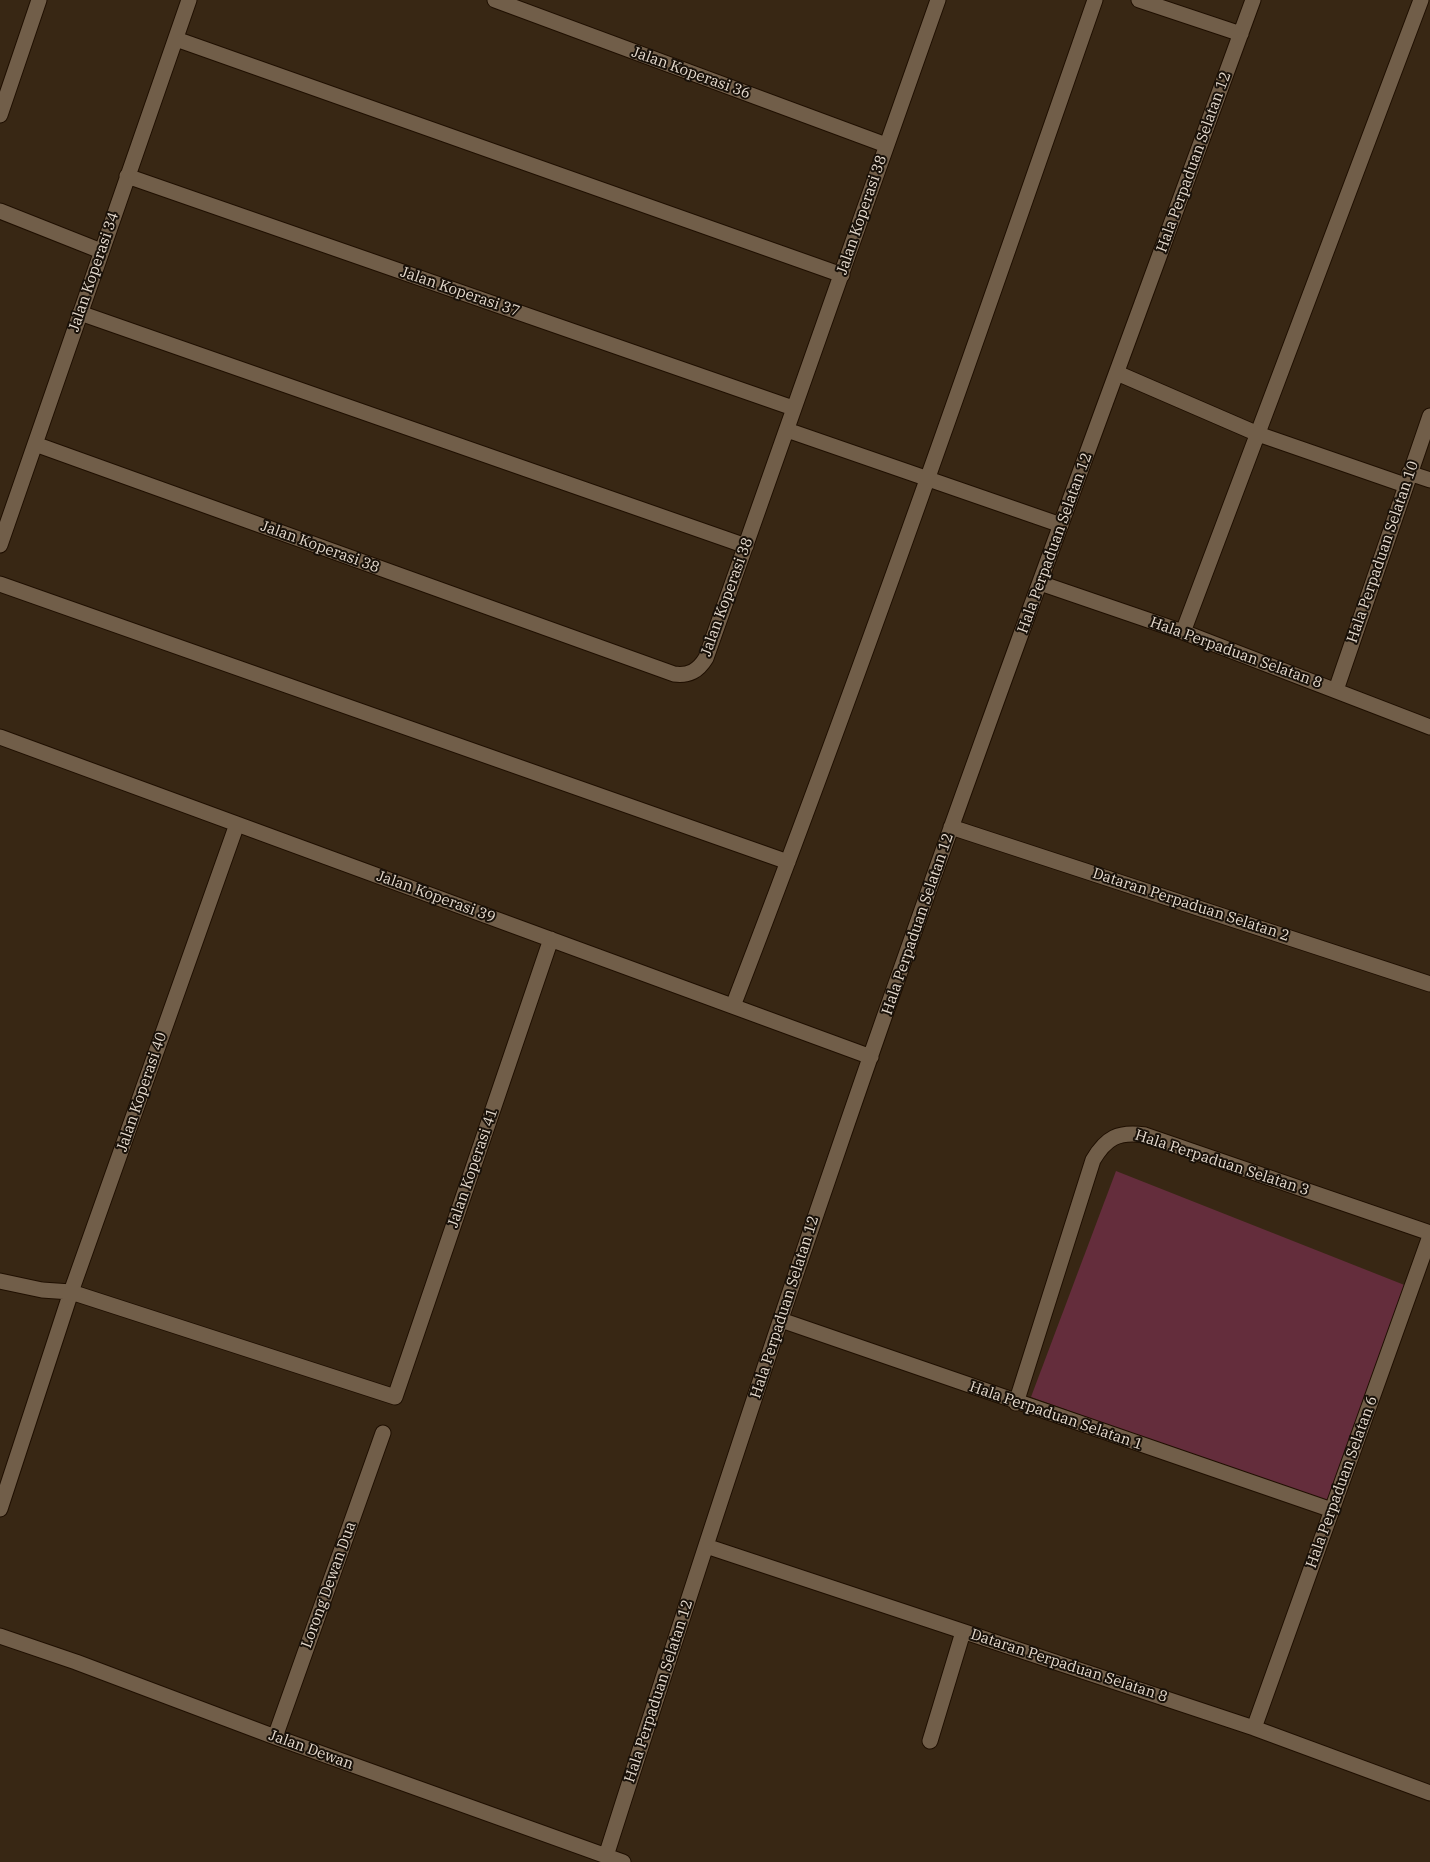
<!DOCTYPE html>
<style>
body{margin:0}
canvas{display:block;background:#382714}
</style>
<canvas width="1430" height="1862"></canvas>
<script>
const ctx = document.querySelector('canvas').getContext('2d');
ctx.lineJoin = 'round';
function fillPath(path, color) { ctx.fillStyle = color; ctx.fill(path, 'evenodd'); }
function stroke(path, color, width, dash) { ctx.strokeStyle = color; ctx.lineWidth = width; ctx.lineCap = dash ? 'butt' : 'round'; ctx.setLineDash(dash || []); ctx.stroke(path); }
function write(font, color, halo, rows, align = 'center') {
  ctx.font = font + ' "IBM Plex Serif",serif'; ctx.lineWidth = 4; ctx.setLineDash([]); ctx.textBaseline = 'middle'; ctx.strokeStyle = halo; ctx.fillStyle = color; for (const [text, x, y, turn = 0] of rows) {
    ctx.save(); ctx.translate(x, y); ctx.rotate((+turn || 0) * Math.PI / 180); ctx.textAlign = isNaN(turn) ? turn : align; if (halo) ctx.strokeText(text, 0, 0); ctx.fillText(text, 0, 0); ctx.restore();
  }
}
const green = new Path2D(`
 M 1116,1171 L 1412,1288 L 1327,1503 L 1031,1397 Z`);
const minor = new Path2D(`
 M 495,0 L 886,145
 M 1139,0 L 1241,34
 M 176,39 L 842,275
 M 0,115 L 39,0
 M 127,176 L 793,408
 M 0,211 L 101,251
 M 80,313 L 746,546
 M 1117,373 L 1258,434 L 1405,485
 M 787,430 L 1061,525
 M 35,444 L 674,674 C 689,676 698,671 706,658 L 938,0
 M 1409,473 L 1430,480
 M 0,545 L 189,0
 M 1040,583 L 1183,632 L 1430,727
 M 0,584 L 788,862
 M 1183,632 L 1421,0
 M 1336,690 L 1430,416
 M 0,737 L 871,1057
 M 951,827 L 1430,984
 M 733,1006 C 861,674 978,337 1095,0
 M 0,1281 L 42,1290 L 71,1292 L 237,824
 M 781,1320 L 1332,1510
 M 1016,1403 L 1093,1160 C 1106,1138 1118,1131 1145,1135 L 1430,1233
 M 0,1509 L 71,1292 L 395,1397 L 551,939
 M 706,1546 L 1254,1728 L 1430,1793
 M 0,1636 L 76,1662 L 275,1737 L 623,1862
 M 1254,1728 L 1430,1236
 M 275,1737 L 383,1433
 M 930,1741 L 963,1632
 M 606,1856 C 679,1627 753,1398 831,1171 C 965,778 1111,390 1253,0`);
const streetNames = [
 ["Jalan Koperasi 36",691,73,20],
 ["Hala Perpaduan Selatan 12",1194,162,-70],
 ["Jalan Koperasi 38",862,215,-71],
 ["Jalan Koperasi 34",94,272,-71],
 ["Jalan Koperasi 37",460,292,19],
 ["Hala Perpaduan Selatan 12",1055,543,-70],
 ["Jalan Koperasi 38",320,547,20],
 ["Hala Perpaduan Selatan 10",1383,552,-71],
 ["Jalan Koperasi 38",727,597,-70],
 ["Hala Perpaduan Selatan 8",1236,653,20],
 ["Jalan Koperasi 39",436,897,20],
 ["Dataran Perpaduan Selatan 2",1191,905,18],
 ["Hala Perpaduan Selatan 12",918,924,-71],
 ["Jalan Koperasi 40",142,1092,-71],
 ["Hala Perpaduan Selatan 3",1222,1163,18],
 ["Jalan Koperasi 41",473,1168,-71],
 ["Hala Perpaduan Selatan 12",785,1307,-72],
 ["Hala Perpaduan Selatan 1",1056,1416,19],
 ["Hala Perpaduan Selatan 6",1342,1482,-70],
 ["Lorong Dewan Dua",329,1585,-70],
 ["Dataran Perpaduan Selatan 8",1069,1666,18],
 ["Hala Perpaduan Selatan 12",659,1691,-72],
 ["Jalan Dewan",311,1750,20]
];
fillPath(green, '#642d3c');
stroke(minor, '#1f0f00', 17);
stroke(minor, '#715e49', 15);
write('15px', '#e5dace', '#191109', streetNames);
</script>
